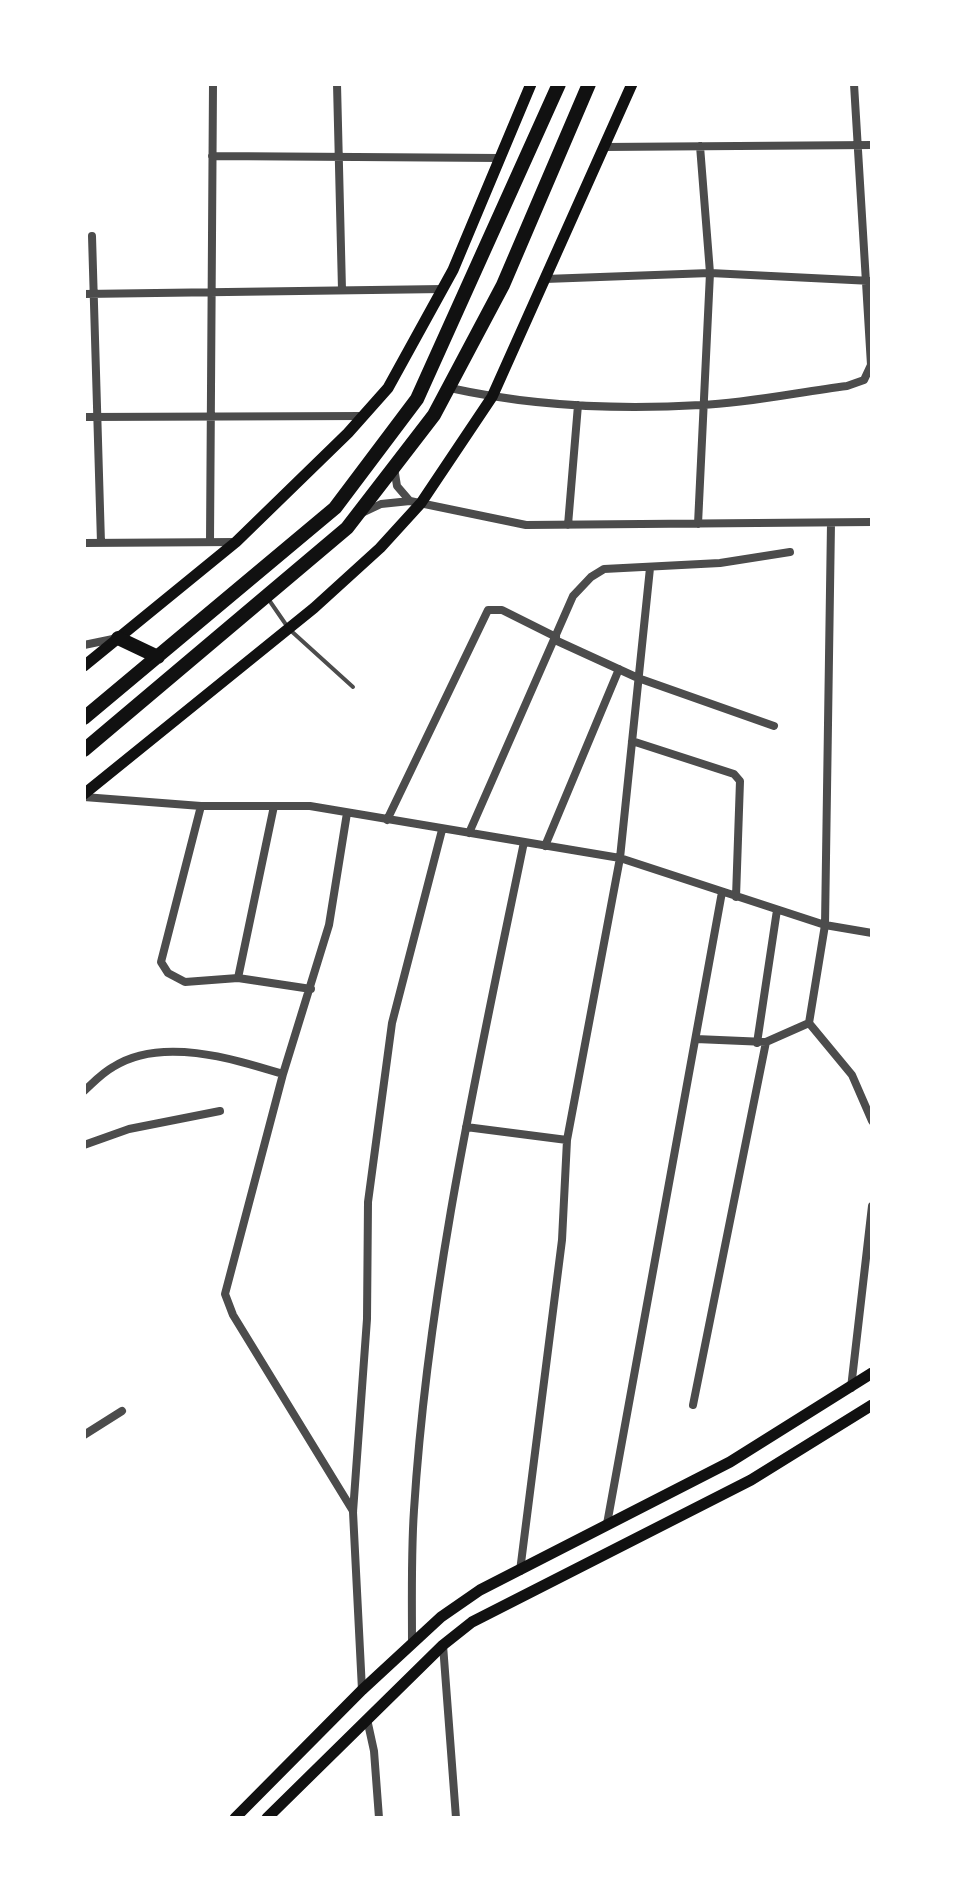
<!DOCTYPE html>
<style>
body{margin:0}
#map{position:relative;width:956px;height:1902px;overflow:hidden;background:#fff;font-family:Arial,sans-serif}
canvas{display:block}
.frame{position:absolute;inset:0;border:86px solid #fff;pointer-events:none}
</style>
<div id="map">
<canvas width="956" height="1902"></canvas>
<div class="frame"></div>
</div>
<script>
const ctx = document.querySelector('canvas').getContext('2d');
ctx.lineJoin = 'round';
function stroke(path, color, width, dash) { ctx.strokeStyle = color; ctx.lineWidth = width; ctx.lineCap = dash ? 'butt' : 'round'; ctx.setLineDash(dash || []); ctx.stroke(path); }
const service = new Path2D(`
 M 269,600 L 289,629 L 353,687`);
const minor = new Path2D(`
 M 337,84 L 342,290
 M 604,147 L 872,145
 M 212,156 L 500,158
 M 92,236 L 101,543
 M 545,279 L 710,273 L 872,281
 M 84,294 L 443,289
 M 450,388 C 531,406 617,410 701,405 C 749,403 799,392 847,386 L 864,380 L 871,365 L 854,84
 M 84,417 L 363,416
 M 394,467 L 397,486 L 409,500
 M 362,513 L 381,504 L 410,501 L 526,525 L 872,522
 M 831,523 L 825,925 L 809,1023 L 852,1075 L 872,1121
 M 698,524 L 710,273 L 700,146
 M 568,525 L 578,405
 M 210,542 L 213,84
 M 84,543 L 235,542
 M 555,640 L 638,678 L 774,726
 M 84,645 L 113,639
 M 632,741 L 734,774 L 740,781 L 736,897
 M 84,797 L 201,806 L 310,806 L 620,858 L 825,925 L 872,933
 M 201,806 L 161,962 L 168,973 L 185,982 L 238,978 L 311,989
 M 347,813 L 329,925 L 283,1074 L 225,1294 L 233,1315 L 353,1511
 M 387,820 L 488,610 L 502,610 L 556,637
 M 469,833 L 573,596 L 591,577 L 604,569 L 720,563 L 790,552
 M 545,846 L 619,669
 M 238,978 L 274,806
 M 696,1039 L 766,1042 L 809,1023
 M 757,1043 L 777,910
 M 84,1091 C 93,1083 102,1073 113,1067 C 161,1036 234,1059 283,1074
 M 466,1127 L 567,1140
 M 84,1145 L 129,1129 L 220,1111
 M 851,1388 L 872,1206
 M 693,1405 L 766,1042
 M 84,1435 L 122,1411
 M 607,1524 L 722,892
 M 520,1571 L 562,1240 L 567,1140 L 620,858 L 650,568
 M 412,1643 C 412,1599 411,1554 414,1510 C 428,1286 479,1061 524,842
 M 443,1645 L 456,1818
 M 362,1690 L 353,1512 L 367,1319 L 368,1202 L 392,1023 L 442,830
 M 367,1719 L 374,1751 L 379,1818`);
const secondary = new Path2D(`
 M 84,666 L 236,542 L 348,433 L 388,388 L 453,270 L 531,84
 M 84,794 L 314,608 L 380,548 L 421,503 L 492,397 L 632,84
 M 235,1818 L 362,1690 L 441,1617 L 480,1590 L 730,1462 L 872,1373
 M 267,1818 L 443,1645 L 472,1622 L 751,1480 L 872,1405`);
const trunk = new Path2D(`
 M 118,638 L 158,657
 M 84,718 L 335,508 L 417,399 L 559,84
 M 84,750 L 347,528 L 394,467 L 434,415 L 503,285 L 589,84`);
stroke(service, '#4c4c4c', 4);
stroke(minor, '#4c4c4c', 8);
stroke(secondary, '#111', 11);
stroke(trunk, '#111', 14);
</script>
